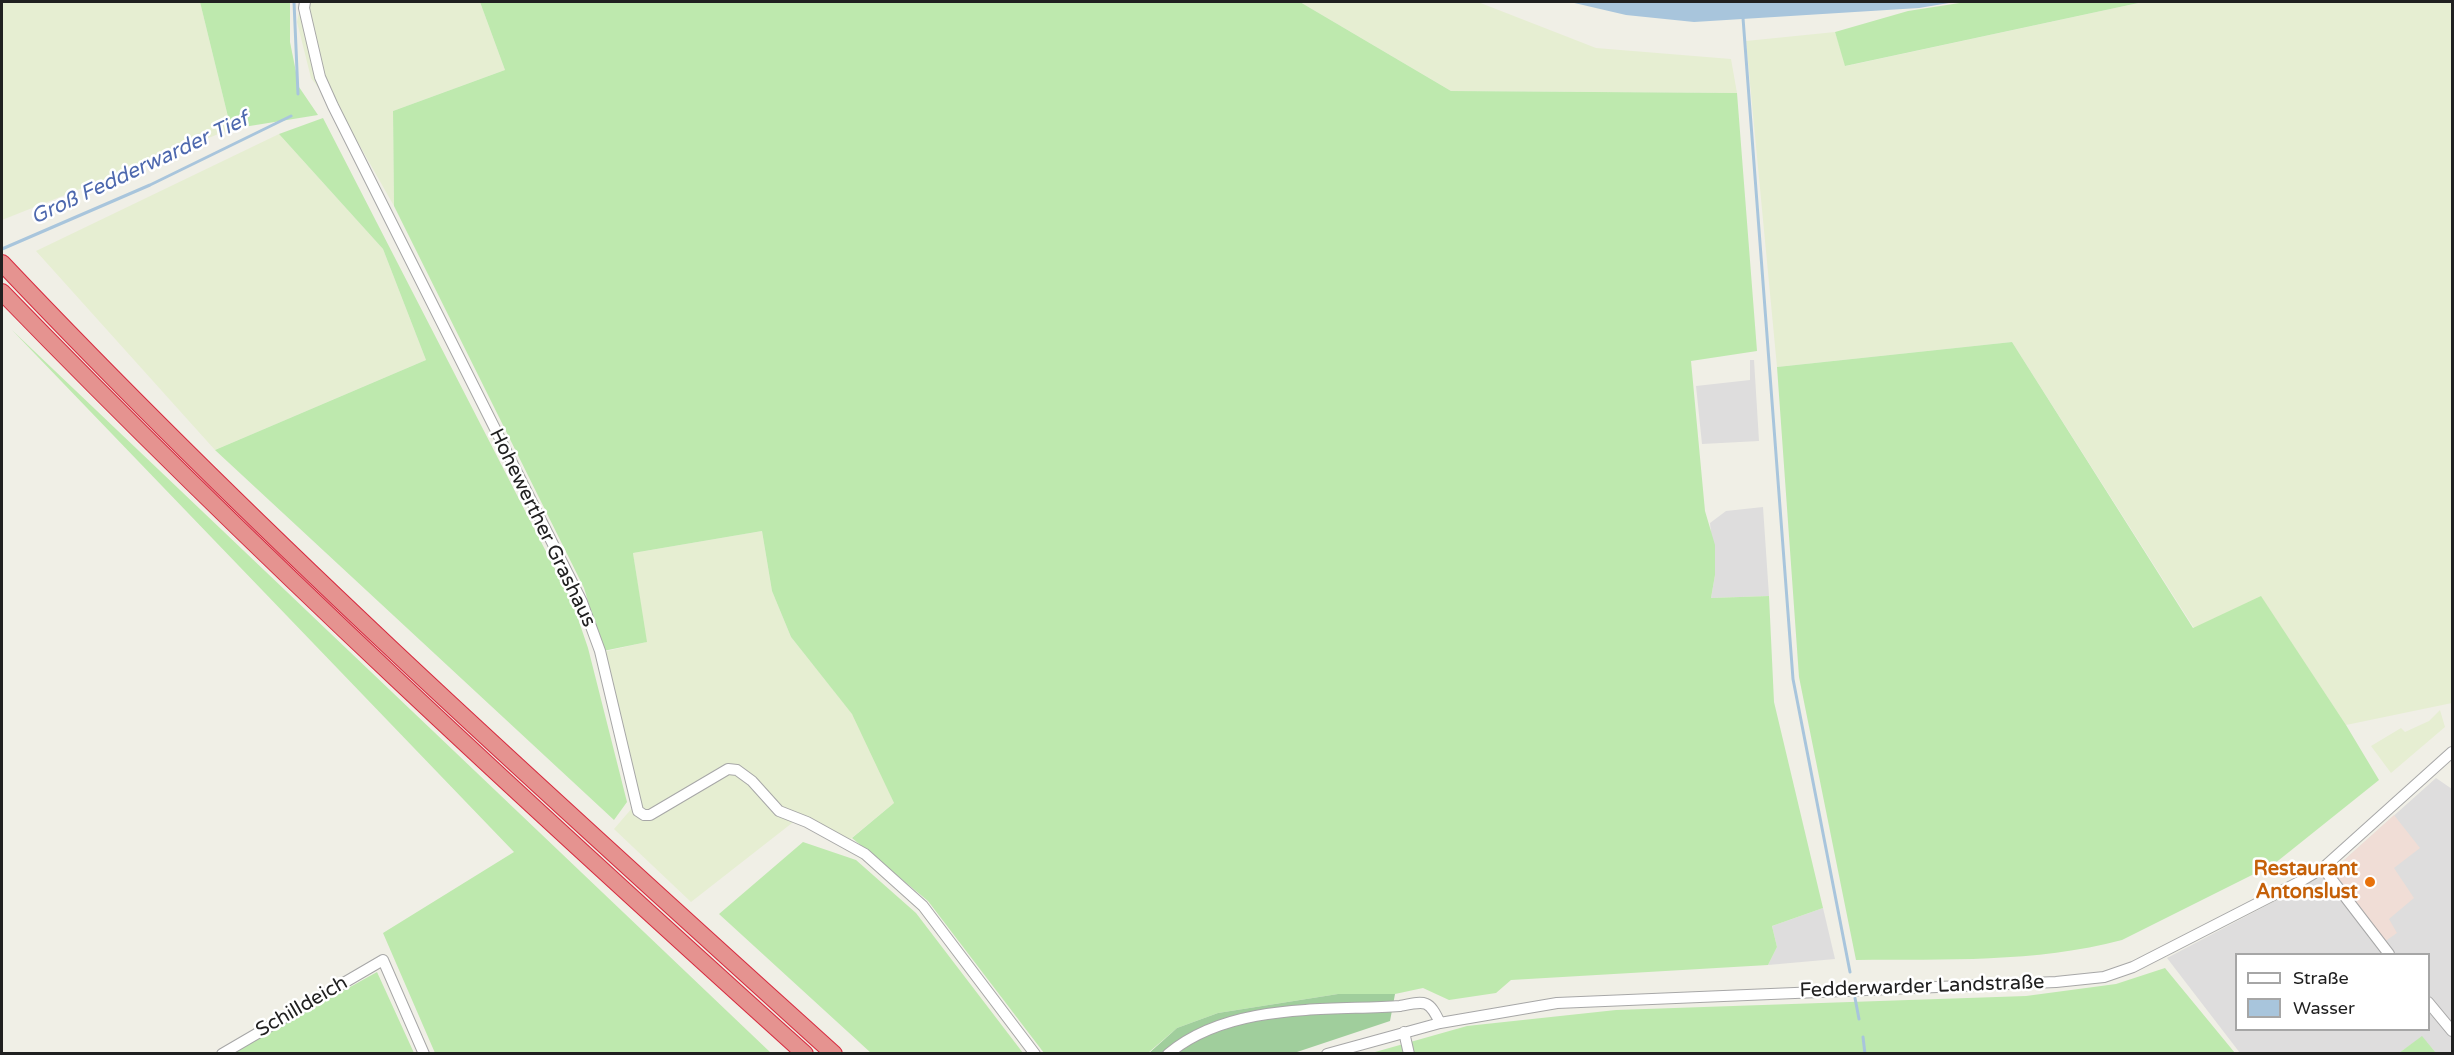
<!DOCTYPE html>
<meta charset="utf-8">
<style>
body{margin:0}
#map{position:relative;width:2454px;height:1055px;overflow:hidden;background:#f0efe6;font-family:"Varela Round",sans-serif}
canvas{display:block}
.frame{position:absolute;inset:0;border:3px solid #202020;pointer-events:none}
.legend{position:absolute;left:2235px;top:953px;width:195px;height:78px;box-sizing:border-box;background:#fff;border:2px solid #a6a6a6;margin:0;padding:8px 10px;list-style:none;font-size:18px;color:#202020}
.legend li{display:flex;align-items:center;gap:12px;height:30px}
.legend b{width:30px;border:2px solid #a6a6a6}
</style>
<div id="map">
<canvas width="2454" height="1055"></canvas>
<div class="frame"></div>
<ul class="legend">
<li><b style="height:8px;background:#fff"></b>Straße</li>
<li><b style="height:16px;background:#a8c5dc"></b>Wasser</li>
</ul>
</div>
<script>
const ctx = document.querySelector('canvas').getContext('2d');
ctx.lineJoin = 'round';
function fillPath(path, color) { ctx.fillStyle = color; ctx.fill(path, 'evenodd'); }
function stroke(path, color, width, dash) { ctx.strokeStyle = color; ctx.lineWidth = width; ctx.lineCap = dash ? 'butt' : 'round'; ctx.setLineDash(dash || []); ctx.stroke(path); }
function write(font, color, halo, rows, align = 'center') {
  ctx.font = font + ' "Varela Round",sans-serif'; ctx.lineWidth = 5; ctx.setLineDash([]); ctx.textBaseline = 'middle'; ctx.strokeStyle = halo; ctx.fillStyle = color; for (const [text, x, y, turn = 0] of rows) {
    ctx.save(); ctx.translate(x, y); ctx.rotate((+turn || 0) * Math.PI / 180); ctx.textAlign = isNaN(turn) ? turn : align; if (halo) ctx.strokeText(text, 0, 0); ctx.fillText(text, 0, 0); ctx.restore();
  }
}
const residential = new Path2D(`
 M 1750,360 L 1754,360 L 1759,441 L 1702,444 L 1696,386 L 1750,380 Z
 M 1763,507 L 1769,596 L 1711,598 L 1715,575 L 1710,523 L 1726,511 Z
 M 2436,778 L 2452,789 L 2452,1053 L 2436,1053 L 2422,1037 L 2399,1053 L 2240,1053 L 2167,958 L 2332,871 ZM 2236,954 L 2428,954 L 2428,1030 L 2236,1030 Z
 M 1823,908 L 1835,959 L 1768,965 L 1777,947 L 1772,926 Z`);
const commercial = new Path2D(`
 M 2394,815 L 2420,848 L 2394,868 L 2414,898 L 2389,919 L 2397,933 L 2384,942 L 2332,871 Z`);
const farmland = new Path2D(`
 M 2,2 L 200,2 L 231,129 L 2,220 Z
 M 301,2 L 480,2 L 505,70 L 393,111 L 394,206 L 352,132 L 311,78 L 297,22 Z
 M 1300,2 L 1478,2 L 1596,48 L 1731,59 L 1737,93 L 1451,91 Z
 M 2143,2 L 2452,2 L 2452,703 L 2346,725 L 2261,597 L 2194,628 L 2012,342 L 1777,367 L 1746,41 L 1835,32 L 1846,66 Z
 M 279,134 L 383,249 L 426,360 L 215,450 L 36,251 Z
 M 762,531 L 772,591 L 791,637 L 858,721 L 894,803 L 849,840 L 801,816 L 691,902 L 614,829 L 639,800 L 603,652 L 646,642 L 633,553 Z
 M 2440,710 L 2445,727 L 2391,773 L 2371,746 L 2401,728 L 2405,732 L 2429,721 Z`);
const grass = new Path2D(`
 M 200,2 L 290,2 L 290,42 L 299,87 L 318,115 L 231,129 Z
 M 480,2 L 1300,2 L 1451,91 L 1737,93 L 1757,351 L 1691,361 L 1705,511 L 1715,545 L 1715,575 L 1711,598 L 1769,596 L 1774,702 L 1823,908 L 1772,926 L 1777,947 L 1768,965 L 1511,980 L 1496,993 L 1449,1000 L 1423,988 L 1395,994 L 1338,994 L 1218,1013 L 1177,1028 L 1148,1053 L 1044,1053 L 928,901 L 852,838 L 894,803 L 852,714 L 791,637 L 772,591 L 762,531 L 633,553 L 647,642 L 603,651 L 584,588 L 394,206 L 393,111 L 505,70 Z
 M 1966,2 L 2143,2 L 1845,66 L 1835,32 L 1908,11 Z
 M 323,118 L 573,604 L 588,648 L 627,802 L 614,820 L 215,450 L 426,360 L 383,249 L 279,134 Z
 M 12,330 L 771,1053 L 435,1053 L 383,933 L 514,852 Z
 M 2012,342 L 2193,628 L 2261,596 L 2346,725 L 2379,780 L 2274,864 L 2122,940 C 2035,963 1945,959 1856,960 L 1799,677 L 1777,367 Z
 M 803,842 L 856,860 L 916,913 L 1023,1053 L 871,1053 L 719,914 Z
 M 2165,968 L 2235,1053 L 1368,1054 L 1467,1026 L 1616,1010 L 2026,996 L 2116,984 Z
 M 377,972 L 414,1053 L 230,1054 Z
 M 2422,1036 L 2436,1053 L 2399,1053 Z`);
const forest = new Path2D(`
 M 1338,994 L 1395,994 L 1390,1021 L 1294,1053 L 1148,1054 L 1177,1028 L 1218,1013 Z`);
const water = new Path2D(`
 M 1570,2 L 1955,2 L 1919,8 L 1694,22 L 1626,15 Z`);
const stream = new Path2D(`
 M 294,2 L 298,94
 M 1743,18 L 1793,679 L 1850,972
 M 2,249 L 150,185 L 291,116
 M 1855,998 L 1859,1019
 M 1863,1037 L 1865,1054`);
const minor = new Path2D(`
 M 305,2 L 304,8 L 320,77 L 333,106 L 582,602 L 600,651 L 638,811 L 644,815 L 650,815 L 728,769 L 737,770 L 752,781 L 779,811 L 807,822 L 865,854 L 923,906 L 1035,1054
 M 2323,868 L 2389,954
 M 2428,1002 L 2452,1031
 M 1404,1032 L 1409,1054
 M 222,1054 L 383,960 L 424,1054
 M 1168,1054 C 1230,1002 1325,1011 1400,1006 C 1425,1001 1429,999 1440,1023
 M 1327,1054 L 1440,1023 L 1557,1003 L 2056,982 L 2104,977 L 2133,967 L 2301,881 L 2323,868 L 2452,752`);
const highway = new Path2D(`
 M 2,263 C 265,541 550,797 834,1054
 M 2,292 C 259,557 531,807 805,1054`);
const markers = [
 [2370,882,6,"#e8710a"]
];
const streetNames = [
 ["Hohewerther Grashaus",542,528,64],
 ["Fedderwarder Landstraße",1922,987,-2],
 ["Schilldeich",302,1007,-30]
];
const foodNames = [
 ["Restaurant",2358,870],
 ["Antonslust",2358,893]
];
const waterNames = [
 ["Groß Fedderwarder Tief",140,169,-25]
];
fillPath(residential, '#dedddd');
fillPath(commercial, '#f0ddd6');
fillPath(farmland, '#e6eed2');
fillPath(grass, '#bee9ae');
fillPath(forest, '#a0ce9c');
fillPath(water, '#a8c5dc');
stroke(stream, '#a8c5dc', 3);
stroke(minor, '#a7a7a7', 12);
stroke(highway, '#d72a3f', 18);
stroke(minor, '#fff', 10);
stroke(highway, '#e59390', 16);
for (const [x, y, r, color] of markers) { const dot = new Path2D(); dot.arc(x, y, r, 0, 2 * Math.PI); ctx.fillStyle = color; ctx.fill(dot); stroke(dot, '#fff', 2); }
write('20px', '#202020', '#fff', streetNames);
write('bold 20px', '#c56008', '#fff', foodNames, 'right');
write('italic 21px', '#4d68ae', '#fff', waterNames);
</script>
